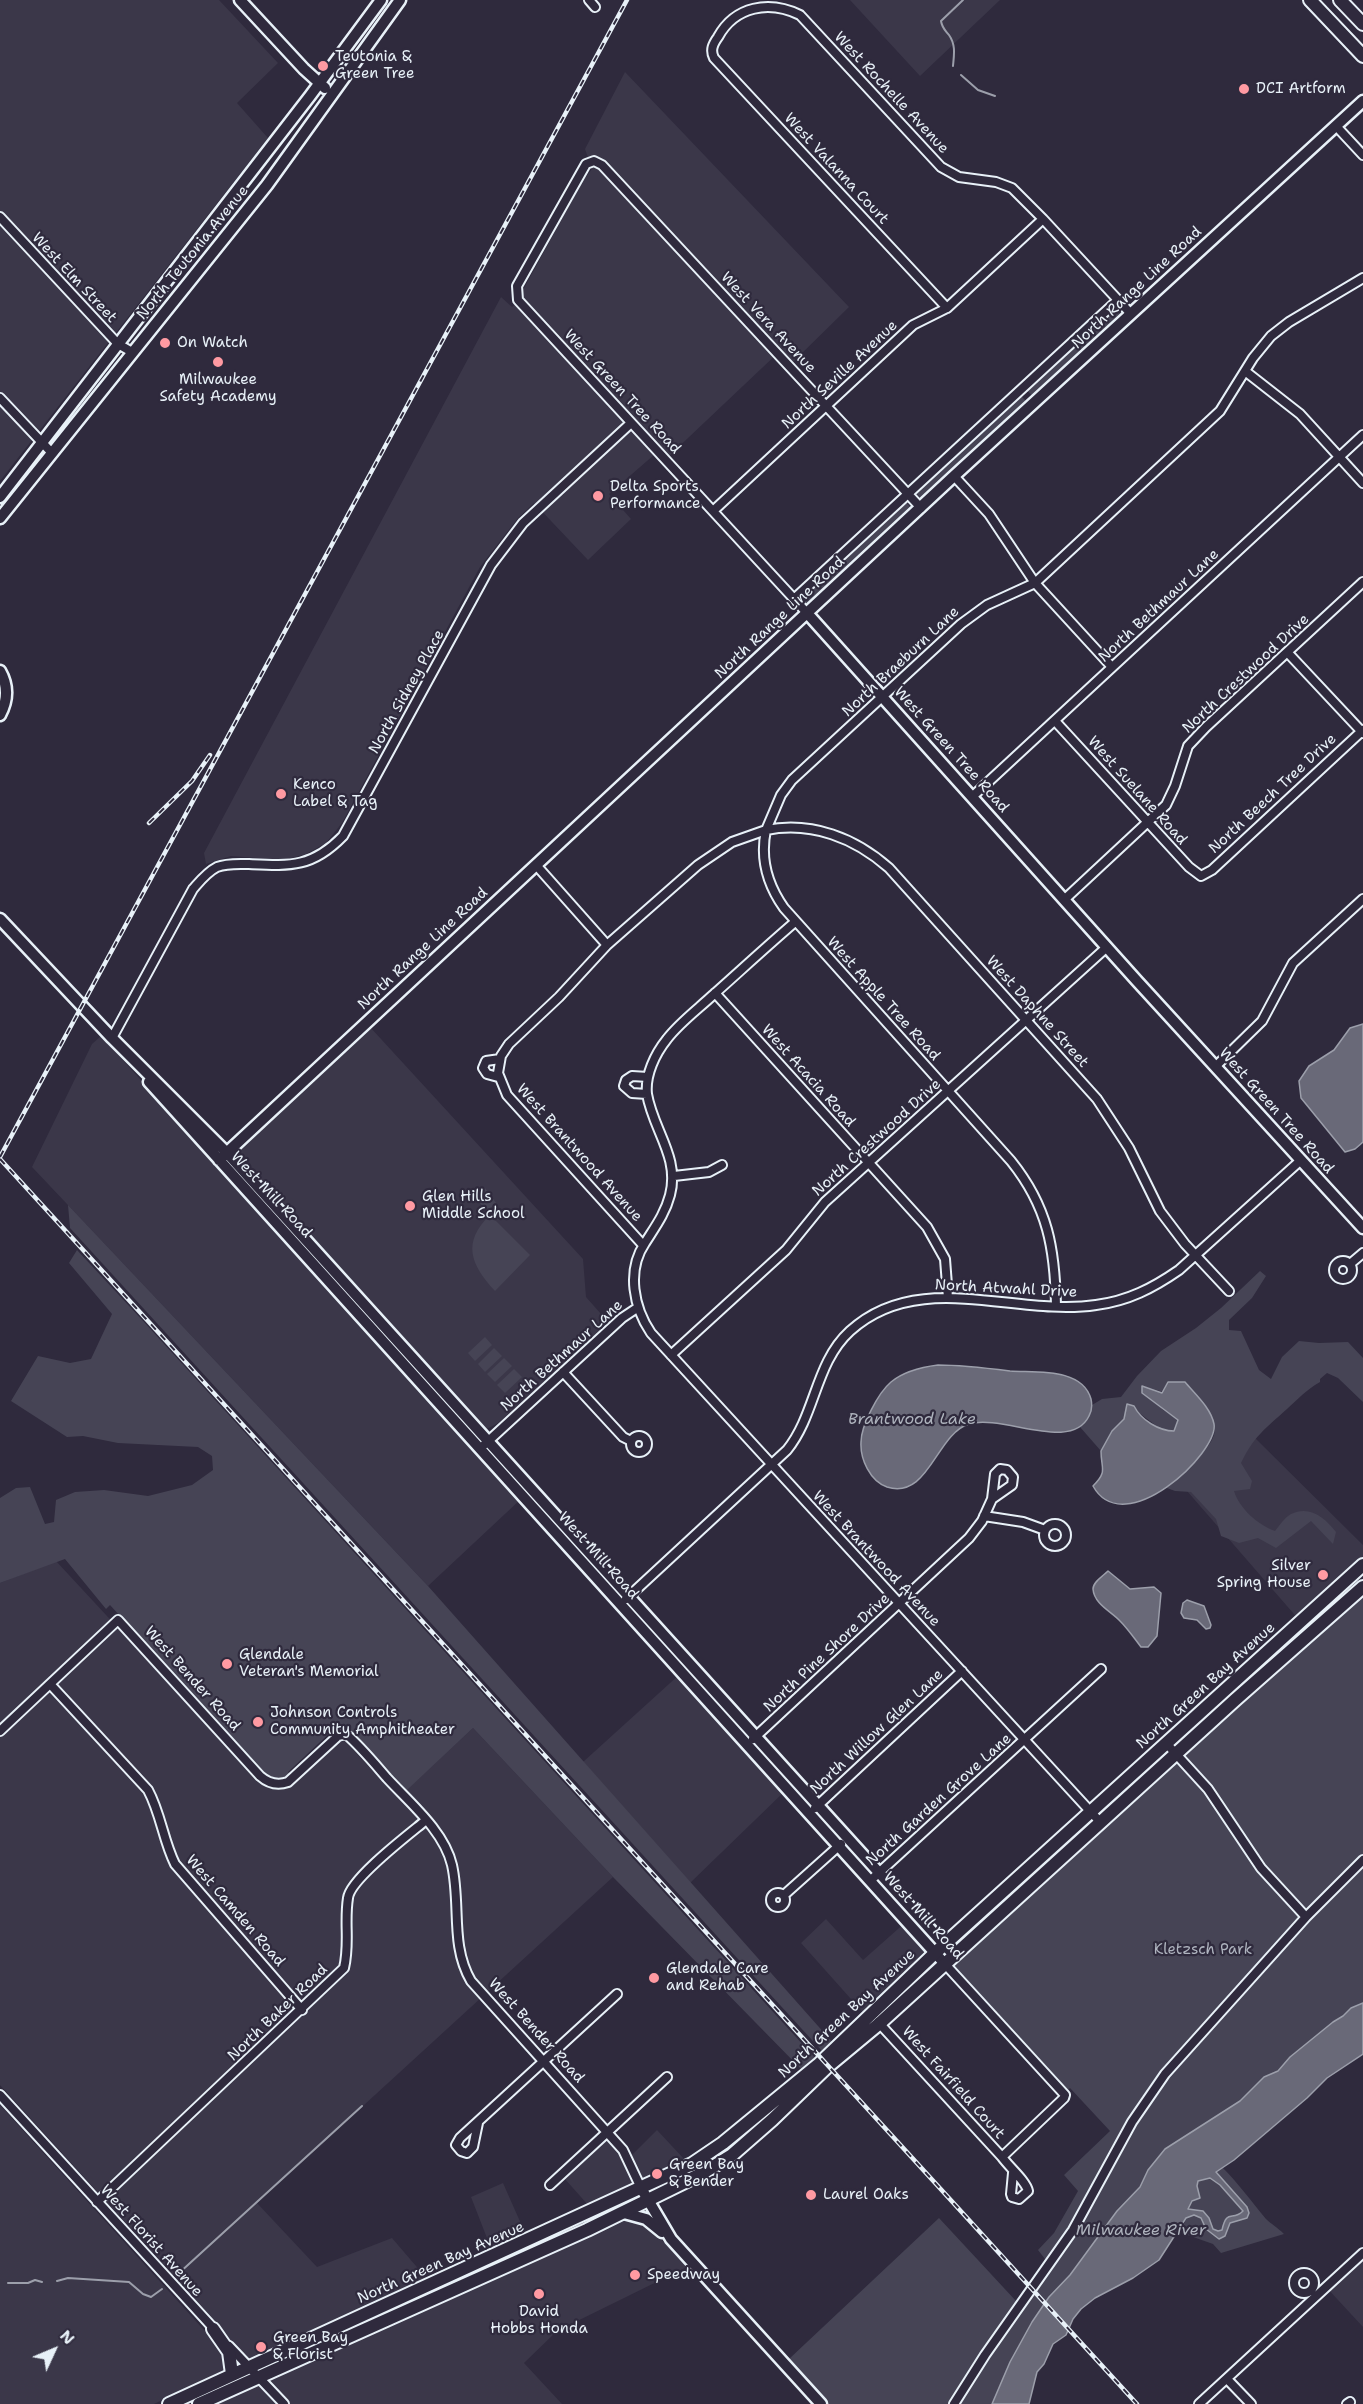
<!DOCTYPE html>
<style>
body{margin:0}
#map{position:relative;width:1363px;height:2404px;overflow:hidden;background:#2f2a3d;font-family:"Shantell Sans",sans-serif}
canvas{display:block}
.north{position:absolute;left:24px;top:2320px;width:60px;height:60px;-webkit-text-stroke:4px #2f2a3d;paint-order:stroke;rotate:46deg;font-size:16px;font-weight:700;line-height:24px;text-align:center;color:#e8f1f8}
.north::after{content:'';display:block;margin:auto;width:21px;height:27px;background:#e8f1f8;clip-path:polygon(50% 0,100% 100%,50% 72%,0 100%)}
</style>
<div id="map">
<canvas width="1363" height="2404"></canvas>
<div class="north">N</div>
</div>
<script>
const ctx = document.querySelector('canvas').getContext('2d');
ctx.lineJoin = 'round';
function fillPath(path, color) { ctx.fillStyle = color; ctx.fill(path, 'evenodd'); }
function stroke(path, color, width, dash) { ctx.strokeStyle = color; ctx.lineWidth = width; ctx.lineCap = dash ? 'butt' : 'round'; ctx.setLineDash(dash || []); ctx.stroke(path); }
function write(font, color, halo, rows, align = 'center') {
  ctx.font = font + ' "Shantell Sans",sans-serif'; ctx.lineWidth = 4.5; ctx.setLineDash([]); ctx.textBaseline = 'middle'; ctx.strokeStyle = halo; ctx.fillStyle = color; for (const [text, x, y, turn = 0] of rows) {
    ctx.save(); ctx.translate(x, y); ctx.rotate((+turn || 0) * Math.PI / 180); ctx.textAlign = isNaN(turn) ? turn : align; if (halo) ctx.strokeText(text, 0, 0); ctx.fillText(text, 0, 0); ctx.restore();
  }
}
const built = new Path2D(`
 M 0,0 L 219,0 L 278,63 L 237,103 L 268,138 L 0,481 Z
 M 850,0 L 1000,0 L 920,76 Z
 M 625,72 L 849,307 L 793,362 L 781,350 L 669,456 L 662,448 L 609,494 L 631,519 L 588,560 L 534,503 L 518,518 L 480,567 L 342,823 L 326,843 L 306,854 L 284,860 L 231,856 L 206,864 L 204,853 L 501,297 L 512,307 L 524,298 L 523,290 L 582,182 L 592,169 L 585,149 Z
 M 370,1027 L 583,1259 L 586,1297 L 609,1323 L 498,1423 L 487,1429 L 237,1153 Z
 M 101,1036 L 521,1499 L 428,1586 L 32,1167 L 92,1044 Z
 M 1251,1434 L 1363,1545 L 1363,1565 L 1300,1621 L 1187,1491 Z
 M 56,1561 L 260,1781 L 266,1786 L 273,1788 L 288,1786 L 337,1742 L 345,1741 L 398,1798 L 473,1728 L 613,1877 L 257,2203 L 317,2267 L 392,2238 L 428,2280 L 248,2366 L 213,2329 L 176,2278 L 0,2085 L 0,1583 Z
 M 680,1674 L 785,1791 L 690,1883 L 583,1762 Z
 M 826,1919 L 863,1960 L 907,1921 L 935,1953 L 867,2017 L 801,1943 Z
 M 0,2105 L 223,2351 L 226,2365 L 221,2372 L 154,2404 L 0,2404 Z
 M 657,2130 L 685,2160 L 657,2175 L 589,2206 L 564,2178 L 603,2141 L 610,2141 L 622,2159 L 632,2155 Z
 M 503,2183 L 526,2235 L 492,2251 L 471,2197 Z
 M 624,2217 L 646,2223 L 687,2267 L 557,2331 L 524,2363 L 562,2404 L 212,2404 Z
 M 1363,2253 L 1363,2327 L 1326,2287 Z`);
const green = new Path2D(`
 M 1118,305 L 1125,313 L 1033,397 L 1026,389 Z
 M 1020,395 L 1028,403 L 922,499 L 915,492 Z
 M 905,501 L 912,509 L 807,604 L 801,597 Z
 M 485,1188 L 496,1203 L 487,1211 L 479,1202 L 476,1203 L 474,1200 L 475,1196 Z
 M 68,1205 L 428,1586 L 834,2044 L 822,2051 L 70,1228 Z
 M 490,1215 L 530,1255 L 495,1291 C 470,1264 462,1242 490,1215 Z
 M 77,1250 L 145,1323 L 816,2059 L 802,2070 L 613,1877 L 473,1728 L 406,1791 L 344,1725 L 334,1729 L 288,1772 L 291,1775 C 281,1780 274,1781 265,1775 L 110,1605 L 106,1609 L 65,1559 L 0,1583 L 0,1498 L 16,1488 L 30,1487 L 45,1524 L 54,1522 L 56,1500 L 75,1492 L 104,1490 L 148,1496 L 192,1485 L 213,1470 L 212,1456 L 198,1447 L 118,1443 L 83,1436 L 67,1437 L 11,1401 L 38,1356 L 70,1363 L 91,1359 L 112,1314 L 69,1263 Z
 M 1260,1271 L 1266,1276 L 1252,1298 L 1229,1320 L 1229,1330 L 1241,1331 L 1259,1370 L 1271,1379 L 1282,1357 L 1299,1341 L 1319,1343 L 1348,1342 L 1363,1358 L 1363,1402 L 1338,1378 L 1327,1373 L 1320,1379 L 1320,1382 C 1306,1390 1298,1399 1287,1409 C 1265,1429 1254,1436 1241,1463 L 1252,1481 L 1250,1489 L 1234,1491 C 1239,1508 1258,1525 1275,1531 C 1279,1526 1285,1517 1291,1514 C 1310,1505 1325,1518 1336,1532 L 1333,1544 L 1311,1521 L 1276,1548 L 1258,1538 L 1239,1543 L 1221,1536 L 1216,1519 L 1191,1492 L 1175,1491 L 1167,1488 C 1179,1476 1209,1451 1214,1435 C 1217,1424 1208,1413 1204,1404 L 1143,1386 L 1163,1410 L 1179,1420 L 1174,1431 L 1162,1430 L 1127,1404 L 1124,1419 L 1112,1431 L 1101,1451 L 1080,1427 L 1089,1417 L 1092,1405 L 1102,1399 L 1121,1397 L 1137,1376 L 1161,1351 L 1196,1328 L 1221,1308 Z
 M 485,1337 L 492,1345 L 475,1361 L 468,1353 Z
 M 494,1348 L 502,1356 L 485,1372 L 478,1364 Z
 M 504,1358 L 512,1366 L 495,1382 L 487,1374 Z
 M 514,1369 L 522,1377 L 505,1393 L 497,1385 Z
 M 1363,1593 L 1363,2030 L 1324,2055 L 1079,2295 L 1013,2404 L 829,2404 L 789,2359 L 939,2218 L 1016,2301 L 1045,2259 L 1038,2250 L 1054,2233 L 1078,2191 L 1064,2175 L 1110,2131 L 1070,2088 L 1068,2090 L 953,1964 Z
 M 1222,2167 C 1238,2183 1251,2201 1266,2219 C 1271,2224 1277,2227 1284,2234 L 1221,2253 L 1213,2244 L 1179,2232 L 1185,2222 L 1190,2203 L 1200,2198 L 1197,2186 L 1198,2181 L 1209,2178 Z`);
const water = new Path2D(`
 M 1363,1024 L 1363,1142 L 1355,1149 L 1345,1152 L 1301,1098 L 1299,1081 L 1309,1066 L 1334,1050 L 1350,1028 Z
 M 938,1365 C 962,1365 986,1368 1010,1371 C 1035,1373 1082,1367 1091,1399 C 1092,1404 1092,1411 1089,1416 C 1071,1453 1003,1414 969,1424 C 936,1434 929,1500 887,1487 C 870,1481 860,1459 861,1442 C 861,1426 878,1393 891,1382 C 903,1372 922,1367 938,1365 Z
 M 1168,1382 L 1185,1382 C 1195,1394 1211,1408 1214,1424 C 1219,1453 1124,1542 1093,1486 C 1108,1471 1101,1469 1101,1451 L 1112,1431 L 1124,1419 L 1127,1404 L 1134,1406 C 1141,1420 1159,1431 1174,1431 L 1178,1420 L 1142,1393 L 1142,1386 L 1162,1393 Z
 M 1108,1571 L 1130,1589 L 1154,1587 L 1161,1593 L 1157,1636 L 1148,1647 L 1141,1647 C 1134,1638 1128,1629 1120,1621 C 1112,1612 1094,1604 1093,1589 C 1093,1582 1103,1576 1108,1571 Z
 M 1187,1600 L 1204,1606 L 1211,1625 L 1210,1628 L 1206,1629 L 1197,1620 L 1184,1618 L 1181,1613 L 1183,1603 Z
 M 1363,2003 L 1363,2054 L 1327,2078 L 1307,2098 L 1234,2160 L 1216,2172 L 1247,2207 L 1249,2213 L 1247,2218 L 1230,2223 L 1225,2236 L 1219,2239 L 1206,2229 L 1201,2218 L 1194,2215 L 1186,2218 L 1159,2260 L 1133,2278 L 1095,2298 L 1081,2309 L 1073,2319 L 1066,2335 L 1053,2344 L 1044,2364 L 1037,2372 L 1029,2404 L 992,2404 L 1010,2362 L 1032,2322 L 1049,2297 L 1070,2275 L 1117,2211 L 1140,2187 L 1148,2170 L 1165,2149 L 1240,2101 L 1264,2077 L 1278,2071 L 1290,2057 L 1333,2022 L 1343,2016 L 1351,2008 ZM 1210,2178 L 1220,2185 L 1243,2211 C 1232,2222 1227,2208 1222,2230 L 1218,2231 L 1213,2229 L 1209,2218 L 1203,2211 L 1188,2209 L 1192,2201 L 1200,2198 L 1197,2186 L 1198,2181 Z`);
const stream = new Path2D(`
 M 953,66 C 954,55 956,45 949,35 C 945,30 942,28 941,21 L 963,0
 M 961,75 L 978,90 L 995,96
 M 178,2274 L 362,2106
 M 57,2281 L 68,2278 L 129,2282 L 143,2294 L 151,2297 L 162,2289
 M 8,2283 L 28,2283 L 35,2280 L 42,2282`);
const street = new Path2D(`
 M 589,0 L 595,7
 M 1336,126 L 1363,155
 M 0,217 L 118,344 L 132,352
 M 947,308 L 714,58 C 710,50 713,44 718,37 C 735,6 769,0 800,15 L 941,167 L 959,177 L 996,182 L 1012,188 L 1043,219 L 1131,314
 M 1245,371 L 1300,414 L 1363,483
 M 0,398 L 51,452
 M 954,476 L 989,514 L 1035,583 L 1112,667
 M 713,511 L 913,325 L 947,308 L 1043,219
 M 794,599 L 1118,300
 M 807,613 L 518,300 L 517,286 L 586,164 L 594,161 L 602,165 L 921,508
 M 1288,653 L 1363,733
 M 1055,721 L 1189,867 L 1201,876 L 1212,870 L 1363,730
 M 973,796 L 1363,435
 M 536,865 L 607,945
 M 1065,899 L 1166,805 L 1175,786 L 1188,746 L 1206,727 L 1363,582
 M 795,922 C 767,946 740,971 713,995 C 698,1009 679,1023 667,1039 C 655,1054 645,1075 647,1094 C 653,1130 680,1157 670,1195 C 665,1214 655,1227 645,1243 C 626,1271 634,1308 651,1333 L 1101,1823
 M 715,993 L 927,1227 L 945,1259 L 948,1298
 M 112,1038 L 193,889 C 200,881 207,872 217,867 C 227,863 238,864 249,864 C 290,866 312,868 343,836 L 491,565 L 523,523 L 631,423
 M 1216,1066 L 1262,1021 L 1293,963 L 1363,899
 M 498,1077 L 487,1074 L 483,1068 L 486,1061 L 500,1059
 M 647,1094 L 632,1093 L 624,1086 L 626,1080 L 632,1076 L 648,1077
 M 674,1176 L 709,1172 L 722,1165
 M 643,1245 L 507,1095 L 498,1073 L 501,1056 L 509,1044 L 559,997 L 607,945 L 698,865 L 732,842 L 766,830 L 781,795 L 792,780 L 961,624 L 987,605 L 1035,583 L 1220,411 L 1253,358 L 1271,336 L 1289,322 L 1363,278
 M1334 1270a9 9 0 1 1 18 0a9 9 0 1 1-18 0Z
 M 1350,1264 L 1363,1253
 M 1056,1306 C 1055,1249 1048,1207 1011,1161 L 784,908 C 767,884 760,858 766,830 C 812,821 855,838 889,868 L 1097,1099 L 1129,1148 L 1160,1211 L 1185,1244 L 1229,1291
 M 671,1355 L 786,1250 L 825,1202 L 1107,947
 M 563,1372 L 623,1437 L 631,1441
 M631 1444a8 8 0 1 1 16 0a8 8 0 1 1-16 0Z
 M 484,1445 L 622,1318 L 637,1308
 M 984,1516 L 1023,1522 L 1045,1530
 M1044 1535a11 11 0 1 1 22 0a11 11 0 1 1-22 0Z
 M 626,1599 L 787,1450 C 816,1414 815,1363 850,1331 C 919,1268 1015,1317 1096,1305 C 1128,1301 1153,1288 1179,1270 L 1301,1160
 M 50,1684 L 148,1790 C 161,1814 163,1840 175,1864 L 302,2010
 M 0,1731 L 118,1620 L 260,1776 C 268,1783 277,1786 288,1782 L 338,1736 L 346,1734 C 361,1747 374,1763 387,1778 C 410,1803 444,1831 452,1865 C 461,1905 450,1945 471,1981 L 623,2150 L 641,2188
 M 753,1739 L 969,1538 L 982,1521 L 992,1499 L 995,1474 L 1000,1469 L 1007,1470 L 1013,1477 L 1012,1485 L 992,1499
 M 1166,1743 L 1208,1789 L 1261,1868 L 1306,1917
 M 815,1808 L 962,1671
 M 871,1880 L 1101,1669
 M771 1900a7 7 0 1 1 14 0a7 7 0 1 1-14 0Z
 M 784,1895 L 841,1844
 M 945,1964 L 1065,2095 L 1064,2098 L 1002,2157
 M 878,2022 L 1002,2157 C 1009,2167 1026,2181 1028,2191 L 1019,2199 L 1012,2197 L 1011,2194 L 1013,2173
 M 0,2095 L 215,2330
 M 478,2123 L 473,2147 L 467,2153 L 461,2151 L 456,2145 L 460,2138 L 617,1994
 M 550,2185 L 667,2077
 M 97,2202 L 344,1968 C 350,1943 344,1923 348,1898 C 350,1879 408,1835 425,1821
 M1294 2283a10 10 0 1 1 20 0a10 10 0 1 1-20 0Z
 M 229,2346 L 284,2404
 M 1227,2379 L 1251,2404
 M 954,2404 L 985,2355 L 1073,2230 L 1132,2122 L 1165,2074 L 1306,1917 L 1363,1860
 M 1199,2404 L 1363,2253
 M 1347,2404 L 1350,2402`);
const secondary = new Path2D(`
 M 240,0 L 304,69 L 325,88
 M 0,497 L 310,96 L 381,0
 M 0,518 L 267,185 L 400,0
 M 807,613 L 1137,981 L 1363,1228
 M 0,671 C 8,685 8,700 0,715
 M 0,919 L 112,1038 L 227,1153 L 950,1951
 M 149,1082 L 945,1964
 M 219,1160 L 954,476 L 1363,101
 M 641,2188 L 671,2239 L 821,2404
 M 624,2213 L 646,2219 L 662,2232`);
const primary = new Path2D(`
 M 1310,0 L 1363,56
 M 1340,0 L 1363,24
 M 213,2329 L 229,2352 L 232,2374
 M 169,2404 L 692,2164 L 723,2143 L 818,2065 L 935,1953 L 1363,1565
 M 199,2404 L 587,2230 L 703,2173 L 732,2155 L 772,2120 L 827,2067 L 880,2023 L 1235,1700 L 1363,1587`);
const rail = new Path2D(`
 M 149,823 L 192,781 L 210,755
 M 0,1157 L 627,0
 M 0,1159 L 1137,2404`);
const markers = [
 [323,66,6,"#ff9aa2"],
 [1244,89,6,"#ff9aa2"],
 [165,343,6,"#ff9aa2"],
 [218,362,6,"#ff9aa2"],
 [598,496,6,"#ff9aa2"],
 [281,794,6,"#ff9aa2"],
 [410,1206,6,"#ff9aa2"],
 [1323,1575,6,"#ff9aa2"],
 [227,1664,6,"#ff9aa2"],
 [258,1722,6,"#ff9aa2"],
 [654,1978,6,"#ff9aa2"],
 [657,2174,6,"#ff9aa2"],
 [811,2195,6,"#ff9aa2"],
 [635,2275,6,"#ff9aa2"],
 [539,2294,6,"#ff9aa2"],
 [261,2347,6,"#ff9aa2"]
];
const poiNames = [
 ["Teutonia &",335,57],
 ["Green Tree",335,74],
 ["DCI Artform",1256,89],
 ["On Watch",177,343],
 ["Milwaukee",218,380,"center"],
 ["Safety Academy",218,397,"center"],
 ["Delta Sports",610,487],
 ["Performance",610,504],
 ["Kenco",293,785],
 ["Label & Tag",293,802],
 ["Glen Hills",422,1197],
 ["Middle School",422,1214],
 ["Silver",1311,1566,"right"],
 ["Spring House",1311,1583,"right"],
 ["Glendale",239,1655],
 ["Veteran's Memorial",239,1672],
 ["Johnson Controls",270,1713],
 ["Community Amphitheater",270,1730],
 ["Glendale Care",666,1969],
 ["and Rehab",666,1986],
 ["Green Bay",669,2165],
 ["& Bender",669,2182],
 ["Laurel Oaks",823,2195],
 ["Speedway",647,2275],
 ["David",539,2312,"center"],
 ["Hobbs Honda",539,2329,"center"],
 ["Green Bay",273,2338],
 ["& Florist",273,2355]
];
const streetNames = [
 ["West Rochelle Avenue",891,93,47],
 ["West Valanna Court",836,169,47],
 ["North Teutonia Avenue",193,253,-51],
 ["West Elm Street",74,278,47],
 ["North Range Line Road",1137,288,-43],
 ["West Vera Avenue",768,323,47],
 ["North Seville Avenue",840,375,-43],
 ["West Green Tree Road",622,392,47],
 ["North Bethmaur Lane",1159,606,-43],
 ["North Range Line Road",780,618,-43],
 ["North Braeburn Lane",901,662,-43],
 ["North Crestwood Drive",1246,674,-43],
 ["North Sidney Place",407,692,-61],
 ["West Green Tree Road",951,750,48],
 ["West Suelane Road",1137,791,48],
 ["North Beech Tree Drive",1273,794,-43],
 ["North Range Line Road",423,949,-43],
 ["West Apple Tree Road",883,999,48],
 ["West Daphne Street",1037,1012,48],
 ["West Acacia Road",808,1076,48],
 ["West Green Tree Road",1276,1111,48],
 ["North Crestwood Drive",877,1138,-42],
 ["West Brantwood Avenue",579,1153,48],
 ["West Mill Road",271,1195,47],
 ["North Atwahl Drive",1006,1289,3],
 ["North Bethmaur Lane",562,1356,-42],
 ["West Mill Road",598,1556,48],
 ["West Brantwood Avenue",876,1559,47],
 ["North Pine Shore Drive",827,1653,-43],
 ["West Bender Road",192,1679,48],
 ["North Green Bay Avenue",1206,1686,-42],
 ["North Willow Glen Lane",877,1732,-43],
 ["North Garden Grove Lane",939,1800,-42],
 ["West Camden Road",235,1911,49],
 ["West Mill Road",923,1916,48],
 ["North Baker Road",278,2013,-44],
 ["North Green Bay Avenue",847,2014,-43],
 ["West Bender Road",536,2031,48],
 ["West Fairfield Court",953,2083,48],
 ["West Florist Avenue",151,2241,48],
 ["North Green Bay Avenue",441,2263,-24]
];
const parkNames = [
 ["Kletzsch Park",1203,1950]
];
const waterNames = [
 ["Brantwood Lake",912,1420],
 ["Milwaukee River",1141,2231]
];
fillPath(built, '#3b3749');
fillPath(green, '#464455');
fillPath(water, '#696978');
stroke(water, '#9c9fab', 1.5);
stroke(stream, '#9c9fab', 2);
stroke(street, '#e8f1f8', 12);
stroke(secondary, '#e8f1f8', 15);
stroke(primary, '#e8f1f8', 16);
stroke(street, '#2f2a3d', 8);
stroke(secondary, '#2f2a3d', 10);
stroke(primary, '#2f2a3d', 12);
stroke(rail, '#e8f1f8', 4.5);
stroke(rail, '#2f2a3d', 2, [7]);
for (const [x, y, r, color] of markers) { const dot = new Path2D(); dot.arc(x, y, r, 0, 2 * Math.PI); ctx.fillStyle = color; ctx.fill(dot); stroke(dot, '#2f2a3d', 2); }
write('15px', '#e8f1f8', '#2f2a3d', poiNames, 'left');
write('15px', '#e8f1f8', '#2f2a3d', streetNames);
write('15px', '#afb4bf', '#2f2a3d', parkNames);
write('italic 16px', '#afb4be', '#2f2a3d', waterNames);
</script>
